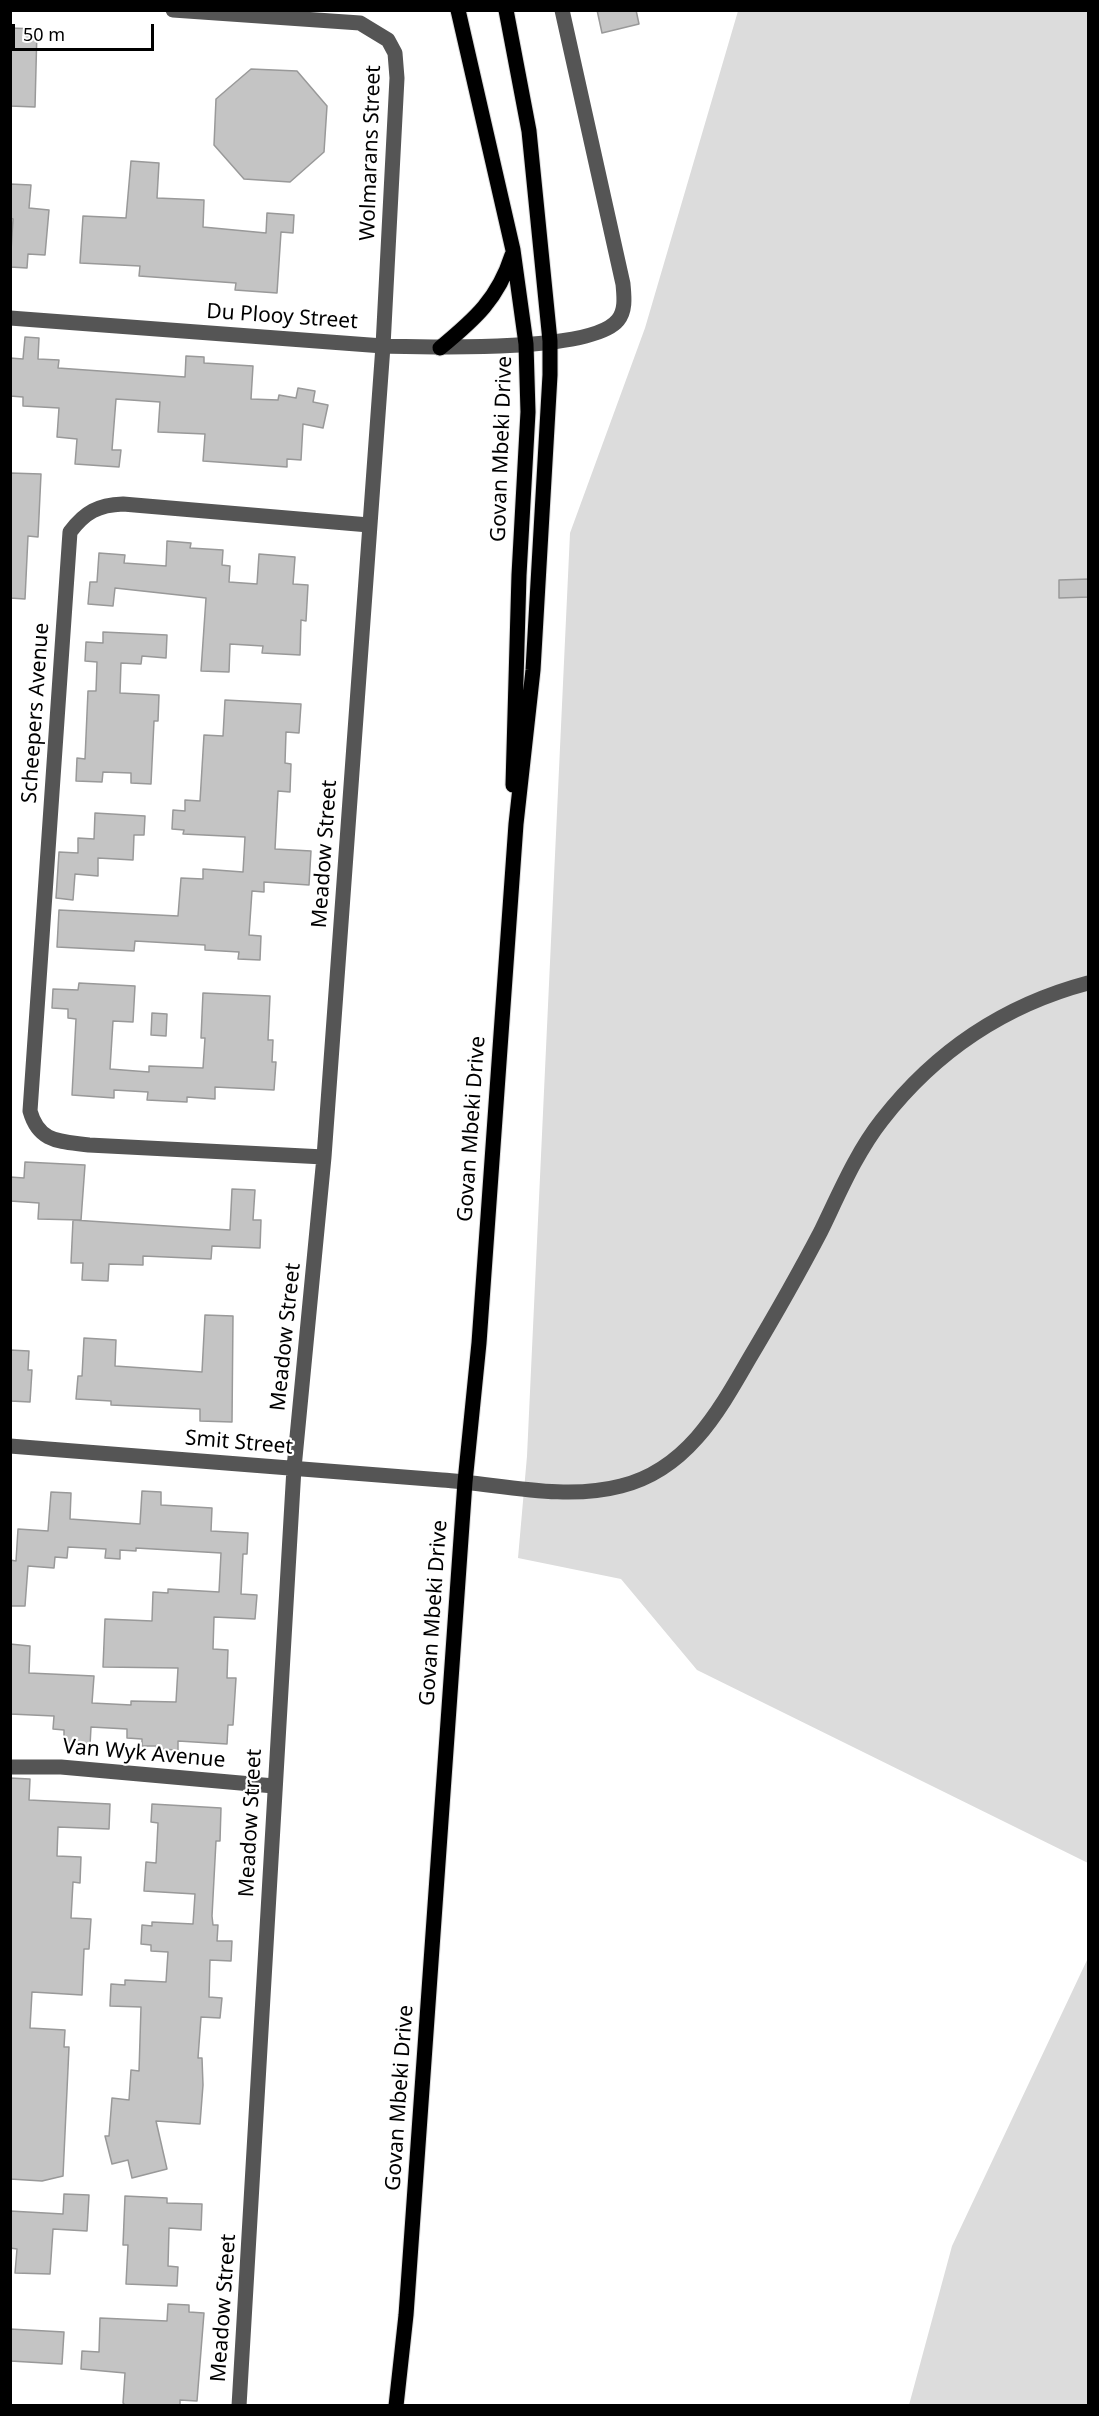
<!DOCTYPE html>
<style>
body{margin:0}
#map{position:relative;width:1099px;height:2416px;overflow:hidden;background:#fff;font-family:"Noto Sans",sans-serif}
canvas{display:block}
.frame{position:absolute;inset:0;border:12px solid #000;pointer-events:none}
.scale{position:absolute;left:12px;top:24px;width:142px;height:27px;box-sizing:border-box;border:3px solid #000;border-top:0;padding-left:8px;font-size:18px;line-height:21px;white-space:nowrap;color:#000;-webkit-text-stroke:4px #fff;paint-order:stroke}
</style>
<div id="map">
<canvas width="1099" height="2416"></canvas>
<div class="frame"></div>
<div class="scale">50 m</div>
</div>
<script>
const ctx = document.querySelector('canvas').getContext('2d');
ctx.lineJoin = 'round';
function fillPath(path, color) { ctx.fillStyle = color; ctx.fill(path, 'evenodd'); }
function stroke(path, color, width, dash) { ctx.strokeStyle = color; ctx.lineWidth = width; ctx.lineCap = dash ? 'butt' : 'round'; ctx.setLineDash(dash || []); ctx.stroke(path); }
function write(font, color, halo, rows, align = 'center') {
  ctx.font = font + ' "Noto Sans",sans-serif'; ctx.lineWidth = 4.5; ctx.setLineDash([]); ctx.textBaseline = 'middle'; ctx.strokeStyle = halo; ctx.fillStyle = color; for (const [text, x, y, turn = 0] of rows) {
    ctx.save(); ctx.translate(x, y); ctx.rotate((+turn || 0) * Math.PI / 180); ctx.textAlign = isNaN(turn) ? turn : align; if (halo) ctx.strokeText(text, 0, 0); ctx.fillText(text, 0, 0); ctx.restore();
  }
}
const green = new Path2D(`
 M 738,11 L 1088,11 L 1088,1863 L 697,1670 L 621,1579 L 518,1558 L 527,1456 L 570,533 L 645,328 Z
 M 1088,1958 L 1088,2405 L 909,2405 L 952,2246 Z`);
const building = new Path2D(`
 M 597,10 L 636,10 L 639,24 L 602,33 Z
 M 10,28 L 37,29 L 35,107 L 10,106 Z
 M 251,69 L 297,71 L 327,106 L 324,152 L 290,182 L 244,179 L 214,145 L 216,99 Z
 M 131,161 L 159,163 L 157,198 L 204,200 L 203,227 L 266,233 L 267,213 L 294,215 L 293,233 L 281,232 L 277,293 L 235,290 L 236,283 L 139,276 L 140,266 L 80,263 L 83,216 L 126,218 Z
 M 10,184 L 31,185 L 29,208 L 49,210 L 45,255 L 28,254 L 27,268 L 10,267 L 13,219 L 10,218 Z
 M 25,337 L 39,338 L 38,359 L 59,360 L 58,368 L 185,377 L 186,356 L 204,357 L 204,363 L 253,366 L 251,399 L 278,400 L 279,395 L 296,398 L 298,388 L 315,391 L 313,402 L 328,405 L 323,428 L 303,424 L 301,460 L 287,459 L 287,467 L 203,461 L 205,434 L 158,432 L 160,402 L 116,399 L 112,450 L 121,450 L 119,467 L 75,464 L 77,439 L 57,437 L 59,408 L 23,406 L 23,397 L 10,396 L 10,358 L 23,359 Z
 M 10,473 L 41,474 L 38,537 L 28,536 L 25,599 L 10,598 Z
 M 167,541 L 191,543 L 190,548 L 223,550 L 222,565 L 230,566 L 229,582 L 257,584 L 259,554 L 295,557 L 293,584 L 308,585 L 306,621 L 301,620 L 300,655 L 262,653 L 263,646 L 230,644 L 229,672 L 201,671 L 206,598 L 115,588 L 113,606 L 88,604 L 90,582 L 97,582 L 99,553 L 125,555 L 124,563 L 166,566 Z
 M 1089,579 L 1089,597 L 1059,598 L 1059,580 Z
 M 103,632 L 167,635 L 166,658 L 142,656 L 141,664 L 121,663 L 120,693 L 159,695 L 158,721 L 154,721 L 151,784 L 131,783 L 131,773 L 103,772 L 102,782 L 76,781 L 77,758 L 85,759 L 88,691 L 96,691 L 97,662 L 85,661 L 86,642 L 103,643 Z
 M 225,700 L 301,704 L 299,733 L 286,732 L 285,763 L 291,764 L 290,792 L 278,791 L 275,849 L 311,851 L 309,885 L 264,882 L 264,892 L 252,891 L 249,935 L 261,936 L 260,960 L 238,959 L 239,952 L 205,950 L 205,945 L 135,941 L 134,951 L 57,947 L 59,910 L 178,916 L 181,878 L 203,879 L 203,869 L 243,872 L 245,837 L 183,834 L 184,830 L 172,829 L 173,810 L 185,811 L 185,800 L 200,801 L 204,735 L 223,736 Z
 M 95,813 L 145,816 L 144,835 L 134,835 L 133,860 L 98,858 L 98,876 L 75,874 L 73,900 L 56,898 L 59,852 L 78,853 L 78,838 L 94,839 Z
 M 79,983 L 135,986 L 133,1022 L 113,1021 L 110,1069 L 149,1072 L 149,1066 L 203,1068 L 205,1038 L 201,1038 L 203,993 L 270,996 L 268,1040 L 273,1040 L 272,1062 L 276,1062 L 274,1090 L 215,1087 L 215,1099 L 187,1097 L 187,1102 L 147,1100 L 148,1092 L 114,1090 L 114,1098 L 72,1095 L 76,1019 L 68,1018 L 68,1009 L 52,1008 L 53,989 L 78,990 Z
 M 152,1013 L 167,1014 L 166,1036 L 151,1035 Z
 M 25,1162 L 85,1165 L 81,1220 L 38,1219 L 39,1203 L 10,1201 L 10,1177 L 24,1178 Z
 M 232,1189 L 255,1190 L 253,1220 L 261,1220 L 260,1248 L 212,1246 L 211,1259 L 143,1256 L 143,1265 L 109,1264 L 108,1281 L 82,1280 L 83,1263 L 71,1263 L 73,1220 L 230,1230 Z
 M 205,1315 L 233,1316 L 232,1422 L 200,1421 L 200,1409 L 111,1405 L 111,1401 L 76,1399 L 78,1376 L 82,1376 L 84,1338 L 116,1340 L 115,1366 L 202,1372 Z
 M 10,1350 L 29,1351 L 28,1370 L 32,1370 L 30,1402 L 10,1401 Z
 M 142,1491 L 161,1492 L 161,1505 L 212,1508 L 211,1531 L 248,1533 L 247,1554 L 243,1554 L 241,1594 L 257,1595 L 255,1619 L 214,1617 L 213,1649 L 228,1650 L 227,1678 L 236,1678 L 233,1725 L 228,1725 L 227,1744 L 178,1741 L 178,1750 L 156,1749 L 156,1746 L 142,1746 L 142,1739 L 127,1738 L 127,1729 L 91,1727 L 90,1746 L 64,1744 L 64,1730 L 53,1729 L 54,1716 L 10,1714 L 10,1644 L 30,1646 L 29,1673 L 94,1676 L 92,1703 L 131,1705 L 131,1701 L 176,1702 L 178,1668 L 103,1667 L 105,1619 L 152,1621 L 153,1592 L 168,1593 L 168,1589 L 219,1592 L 221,1553 L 136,1548 L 136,1551 L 120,1550 L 120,1559 L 105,1558 L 106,1549 L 68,1547 L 67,1558 L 55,1557 L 54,1568 L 28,1566 L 25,1606 L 10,1606 L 10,1560 L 16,1561 L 18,1529 L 48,1531 L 51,1492 L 71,1493 L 70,1519 L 140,1524 Z
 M 10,1778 L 30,1779 L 29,1800 L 110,1804 L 109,1829 L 58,1827 L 57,1856 L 81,1857 L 80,1883 L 73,1882 L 71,1918 L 91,1919 L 89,1949 L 84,1949 L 82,1995 L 32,1992 L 30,2028 L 65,2030 L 64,2047 L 69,2047 L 63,2176 L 42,2181 L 10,2179 Z
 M 152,1804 L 221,1808 L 220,1841 L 216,1841 L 212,1916 L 213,1925 L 218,1925 L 217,1941 L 232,1941 L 231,1961 L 210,1960 L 209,1997 L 222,1998 L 220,2018 L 201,2017 L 198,2058 L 202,2058 L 203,2085 L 200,2124 L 156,2121 L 167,2169 L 132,2178 L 128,2160 L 112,2164 L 105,2136 L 109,2136 L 112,2098 L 129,2100 L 131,2070 L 139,2071 L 141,2007 L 110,2006 L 111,1984 L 125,1985 L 125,1980 L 166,1982 L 168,1952 L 151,1951 L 151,1945 L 141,1944 L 142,1925 L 152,1926 L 152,1922 L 193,1924 L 195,1894 L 144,1891 L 146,1862 L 156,1863 L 158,1823 L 151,1822 Z
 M 64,2194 L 89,2195 L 87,2231 L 53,2229 L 50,2274 L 15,2273 L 17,2249 L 10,2248 L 10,2211 L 63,2214 Z
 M 125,2196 L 167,2198 L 167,2203 L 202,2204 L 201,2230 L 169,2228 L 168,2266 L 178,2267 L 177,2286 L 126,2284 L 128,2245 L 123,2245 Z
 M 168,2304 L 189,2305 L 189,2312 L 204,2313 L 197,2401 L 180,2400 L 180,2406 L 126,2406 L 123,2403 L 125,2373 L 81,2369 L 82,2351 L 99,2352 L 100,2318 L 167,2321 Z
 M 10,2329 L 64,2332 L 62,2364 L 10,2361 Z`);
const minor = new Path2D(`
 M 173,10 L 360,23 L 388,40 L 395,53 L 397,78 L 383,346 L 324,1157 L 294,1468 L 239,2406
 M 10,318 L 383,346 C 426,347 592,353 618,320 C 626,310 624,296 623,284 L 562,10
 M 324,1157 L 89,1145 C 60,1141 39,1143 30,1111 L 70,532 C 85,512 98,505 123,504 L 369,525
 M 10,1446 C 154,1457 298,1469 442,1480 C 500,1484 564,1501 621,1486 C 686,1470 718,1413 749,1359 C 774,1317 798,1275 821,1231 C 839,1194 856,1153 882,1120 C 935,1052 1005,1005 1088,983
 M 10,1767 L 61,1767 L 274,1786`);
const major = new Path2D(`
 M 458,10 L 513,250 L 526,344 L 528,412 L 519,575 L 513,785
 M 440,348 C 475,319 498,299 512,255
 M 396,2406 L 406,2315 L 465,1482 L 479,1343 L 516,824 L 533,670 L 550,375 L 550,341 L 529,131 L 506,10`);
const streetNames = [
 ["Wolmarans Street",371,153,-88],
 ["Du Plooy Street",282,317,4],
 ["Govan Mbeki Drive",502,449,-88],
 ["Scheepers Avenue",36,713,-86],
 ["Meadow Street",325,854,-86],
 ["Govan Mbeki Drive",472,1129,-86],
 ["Meadow Street",286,1337,-84],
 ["Smit Street",239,1443,5],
 ["Govan Mbeki Drive",434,1613,-86],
 ["Van Wyk Avenue",144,1754,5],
 ["Meadow Street",251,1823,-87],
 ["Govan Mbeki Drive",400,2098,-86],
 ["Meadow Street",224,2308,-86]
];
fillPath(green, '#dcdcdc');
fillPath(building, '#c4c4c4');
stroke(building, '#999', 1.5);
stroke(major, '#dbdbdb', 17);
stroke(minor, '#555', 15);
stroke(major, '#000', 15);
write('21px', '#000', '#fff', streetNames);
</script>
